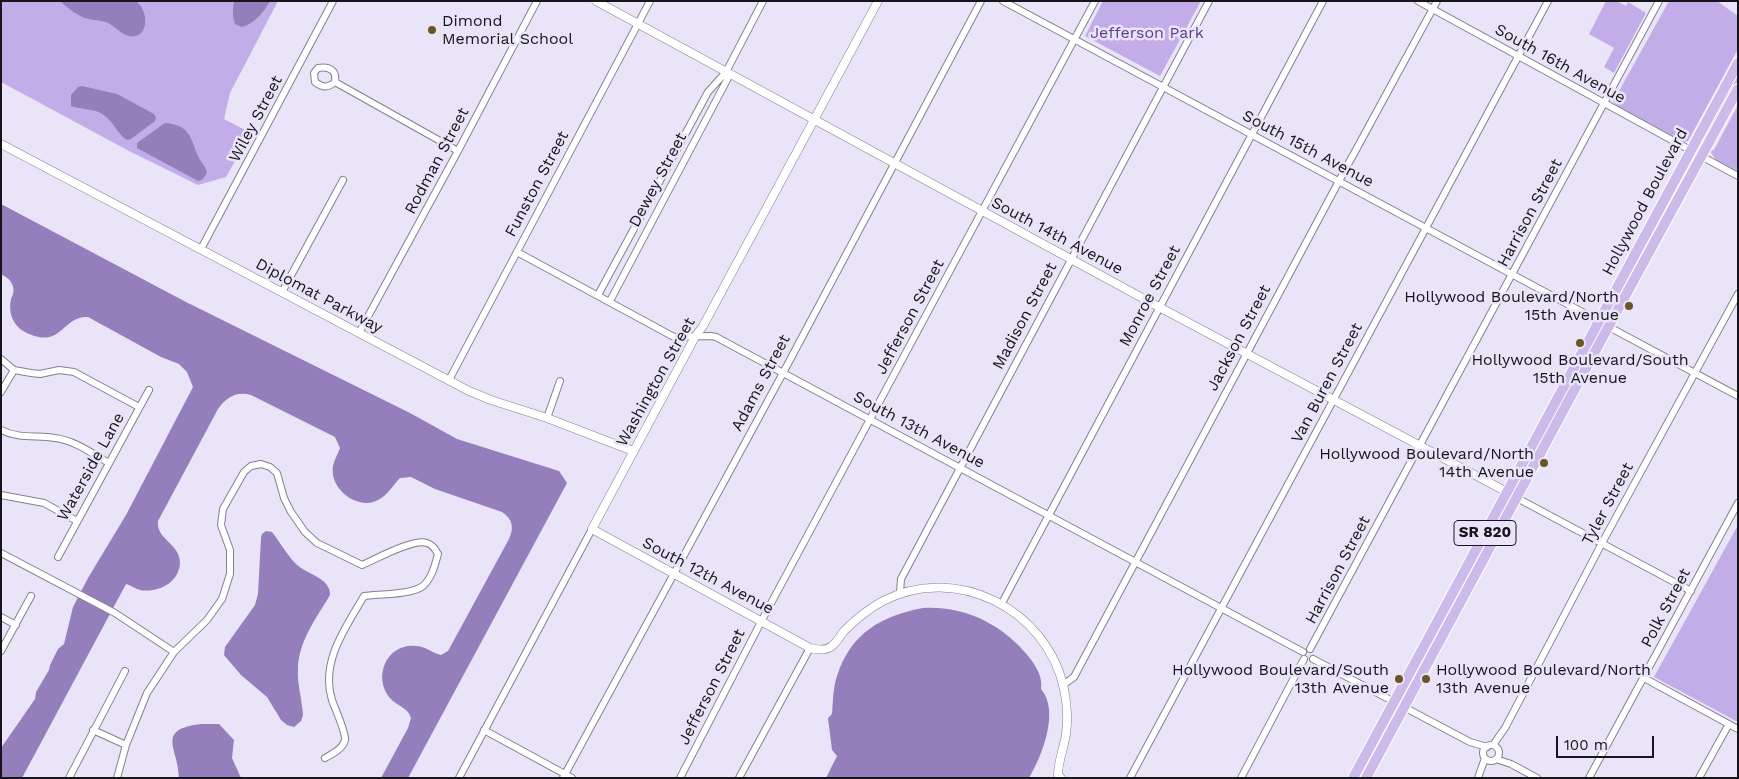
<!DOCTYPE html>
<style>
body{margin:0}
#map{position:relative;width:1739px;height:779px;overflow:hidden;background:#eae4f8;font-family:"Work Sans",sans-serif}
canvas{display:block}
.frame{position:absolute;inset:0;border:2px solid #17151b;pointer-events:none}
.scale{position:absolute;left:1556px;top:736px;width:98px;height:22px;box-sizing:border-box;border:2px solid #17151b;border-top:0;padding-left:6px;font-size:15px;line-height:18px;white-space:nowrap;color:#17151b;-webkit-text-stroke:4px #eae4f8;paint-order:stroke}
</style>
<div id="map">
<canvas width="1739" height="779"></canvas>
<div class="frame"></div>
<div class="scale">100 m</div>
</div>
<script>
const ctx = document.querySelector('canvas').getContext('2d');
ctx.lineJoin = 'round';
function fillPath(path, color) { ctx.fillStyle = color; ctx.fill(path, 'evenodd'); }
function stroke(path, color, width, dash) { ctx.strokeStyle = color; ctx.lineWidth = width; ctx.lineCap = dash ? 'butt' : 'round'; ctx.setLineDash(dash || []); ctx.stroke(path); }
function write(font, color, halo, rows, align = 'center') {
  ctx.font = font + ' "Work Sans",sans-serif'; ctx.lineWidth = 5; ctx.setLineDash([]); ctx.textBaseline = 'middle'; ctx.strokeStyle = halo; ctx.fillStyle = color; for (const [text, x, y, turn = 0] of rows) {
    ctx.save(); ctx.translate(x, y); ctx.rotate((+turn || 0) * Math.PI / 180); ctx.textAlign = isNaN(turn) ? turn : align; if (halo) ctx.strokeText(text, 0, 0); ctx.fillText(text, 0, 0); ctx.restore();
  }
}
const green = new Path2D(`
 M 1,1 L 278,1 L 230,93 L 224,119 L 251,133 L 226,177 L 198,185 L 129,151 L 1,82 Z
 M 1103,1 L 1201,1 L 1160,76 L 1085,36 Z
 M 1606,1 L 1617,1 L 1626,6 L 1628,2 L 1646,13 L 1614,73 L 1604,67 L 1614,48 L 1589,34 Z
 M 1669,1 L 1717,1 L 1738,16 L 1738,49 L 1688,141 L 1682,142 L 1618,107 L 1613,102 Z
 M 1738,70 L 1738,81 L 1696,160 L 1694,153 Z
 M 1738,105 L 1738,171 L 1716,160 L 1710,151 L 1714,150 Z
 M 1738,525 L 1738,722 L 1654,677 Z`);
const water = new Path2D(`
 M 60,1 L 135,1 C 147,7 150,32 136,36 C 125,39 116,27 108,23 C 103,20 96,21 89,19 C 78,17 68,8 60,1 Z
 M 234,1 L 270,1 C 264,12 254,24 242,27 L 235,24 C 232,15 233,10 234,1 Z
 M 82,86 L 117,94 L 154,114 L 156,117 L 155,121 L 131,139 L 127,140 C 117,134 113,120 102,114 C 93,108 82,110 71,106 L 71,95 L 78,87 Z
 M 165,123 C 190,125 190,137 198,156 C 201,163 206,166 207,173 L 202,180 L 198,181 L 137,148 L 137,143 Z
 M 1,204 L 186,302 L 410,413 L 457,439 L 559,471 L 567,483 L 408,778 L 381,778 L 408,728 L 411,718 C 408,707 396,706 389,697 C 373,676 387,643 416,646 C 425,646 432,653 441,655 L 448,651 L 509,539 C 514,528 513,519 502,512 L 435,489 L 411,477 L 400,478 C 393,485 388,495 378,500 C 358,511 329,489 333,466 C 334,460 338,454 340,448 L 335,437 L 251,395 C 236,391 226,398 218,409 L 158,521 C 156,540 180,543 180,563 C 179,583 158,593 140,590 C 135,589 131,585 126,584 L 22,778 L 1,778 L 1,748 L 35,699 L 36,692 L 49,670 L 50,665 L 58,649 L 64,644 L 73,607 L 88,578 L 126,515 L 193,387 L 187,372 L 179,364 L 161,357 L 88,317 C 62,315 62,351 25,332 C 13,326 8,313 11,299 C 13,294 15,290 12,284 C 10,279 6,277 1,274 Z
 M 266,531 L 272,532 C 280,542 287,555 296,564 C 306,574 331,578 330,595 C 317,617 298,642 298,669 C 297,684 302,699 303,715 L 301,721 L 294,727 L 287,725 L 281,720 L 267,697 L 241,675 L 224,655 L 225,647 L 255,605 L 258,594 L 261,538 L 262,534 Z
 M 923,608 C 965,606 1002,624 1029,657 C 1036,666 1043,677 1041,689 C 1060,711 1042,756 1029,778 L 826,778 L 837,756 L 832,750 L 828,718 L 832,714 C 833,702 833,688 837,676 C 851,633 881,616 923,608 Z
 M 202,724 L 219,724 L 234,740 L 232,758 L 241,778 L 179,778 C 179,749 154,729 202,724 Z`);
const minor = new Path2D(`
 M 1003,1 L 1599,321
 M 1418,1 L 1690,150
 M 335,82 C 328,88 323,88 315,82 L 314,73 L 318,68 C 329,66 337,70 335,82 L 458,151
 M 1701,156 L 1738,176
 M 201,249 L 333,1
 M 517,252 L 674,337 L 711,336 L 716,337 L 1303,652
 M 282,292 L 343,180
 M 598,295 L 708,92 L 726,72 L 763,1
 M 610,301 L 728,78 L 726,72
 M 1609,327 L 1738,396
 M 359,333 L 458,151 L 537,1
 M 1,359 L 14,370 L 31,373 L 40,374 L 59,370 L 74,372 L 139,407
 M 449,380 L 650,1
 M 1,392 L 14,370
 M 547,418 L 560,381
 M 1,430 C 18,439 37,435 55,438 C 74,440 93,454 109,463
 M 1,495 L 44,503 L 77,521
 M 1517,498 L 1691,591
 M 1,553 L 115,613 L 174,652
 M 58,557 L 149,390
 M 900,593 L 901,579 L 1209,1
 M 1002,603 L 1323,1
 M 1,617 L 16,625
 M 1310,649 L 1659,1
 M 1,651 L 31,596
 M 1313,659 L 1470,742 L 1487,747
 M 1644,678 L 1738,729
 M 1063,685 L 1074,677 L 1339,181 L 1437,1
 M 93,730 L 126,745
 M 484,730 L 572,778
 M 1493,745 L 1505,728 L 1602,543 L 1738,294
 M1483 753a8 8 0 1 1 16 0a8 8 0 1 1-16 0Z
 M 1496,759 L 1511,764 L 1537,778
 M 69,778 L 125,671
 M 117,778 L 126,745 L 147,693 L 174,652 L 207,620 L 222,599 L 230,574 L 230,550 L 221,525 L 223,509 L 244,472 L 251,466 L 261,464 L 270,467 L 277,473 L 284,498 L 291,512 L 305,532 L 317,543 L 362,565 C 376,559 414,538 427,543 C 433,545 435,549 438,554 C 435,565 432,578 423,586 C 411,595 379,594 364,596 C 346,627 320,662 332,700 C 335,709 346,732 345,740 C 343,749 332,754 325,758
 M 459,778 L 592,529
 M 563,778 L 783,373 L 981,1
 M 680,778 L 762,620 L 1095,1
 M 739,778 L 810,648
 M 1130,778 L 1548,1
 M 1241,778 L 1304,659
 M 1478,778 L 1485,758
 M 1589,778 L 1738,503
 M 1699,778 L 1729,724`);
const tertiary = new Path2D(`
 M 596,1 L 1159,307 L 1507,492
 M 878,1 L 703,326 L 695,337 L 592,529 L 810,648 C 818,650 826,651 832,646 C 837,642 840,636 844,631 C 856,619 868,609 883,601 C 956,563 1047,609 1064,689 C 1067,703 1068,720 1066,734 C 1064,748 1058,761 1058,775 L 1061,778
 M 1,144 L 469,391 L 491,400 L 547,418 L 633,451`);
const primary = new Path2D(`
 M 1353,778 L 1738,63
 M 1366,778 L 1592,357 L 1738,89`);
const markers = [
 [432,30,5,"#685624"],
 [1629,306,5,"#685624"],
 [1580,343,5,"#685624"],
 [1544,463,5,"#685624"],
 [1399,679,5,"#685624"],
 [1426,679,5,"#685624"]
];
const shields = [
 [1485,533,62]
];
const shieldNames = [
 ["SR 820",1485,533]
];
const poiNames = [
 ["Dimond",442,21,"left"],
 ["Memorial School",442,39,"left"],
 ["Hollywood Boulevard/North",1619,297],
 ["15th Avenue",1619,315],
 ["Hollywood Boulevard/South",1580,360,"center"],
 ["15th Avenue",1580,378,"center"],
 ["Hollywood Boulevard/North",1534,454],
 ["14th Avenue",1534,472],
 ["Hollywood Boulevard/South",1389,670],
 ["13th Avenue",1389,688],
 ["Hollywood Boulevard/North",1436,670,"left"],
 ["13th Avenue",1436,688,"left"]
];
const parkNames = [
 ["Jefferson Park",1147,33]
];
const streetNames = [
 ["South 16th Avenue",1560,64,29],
 ["Wiley Street",256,119,-62],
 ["South 15th Avenue",1308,149,28],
 ["Rodman Street",437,161,-62],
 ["Dewey Street",658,180,-62],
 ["Funston Street",537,184,-62],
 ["Hollywood Boulevard",1645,202,-62],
 ["Harrison Street",1530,213,-62],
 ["South 14th Avenue",1057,236,28],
 ["Diplomat Parkway",319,296,28],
 ["Monroe Street",1150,296,-62],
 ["Madison Street",1025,316,-62],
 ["Jefferson Street",910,317,-62],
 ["Jackson Street",1239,338,-62],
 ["Washington Street",656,382,-61],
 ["Adams Street",761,383,-62],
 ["Van Buren Street",1327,383,-62],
 ["South 13th Avenue",919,430,28],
 ["Waterside Lane",91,467,-61],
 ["Tyler Street",1608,504,-62],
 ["Harrison Street",1338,570,-62],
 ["South 12th Avenue",708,576,28],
 ["Polk Street",1666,608,-62],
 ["Jefferson Street",712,687,-63]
];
fillPath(green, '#c2ade9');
fillPath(water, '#947ebc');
stroke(minor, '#857f91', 8);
stroke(tertiary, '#857f91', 9);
stroke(primary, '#fff', 12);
stroke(minor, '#fff', 6);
stroke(tertiary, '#fff', 8);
stroke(primary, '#ccbbea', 10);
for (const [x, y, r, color] of markers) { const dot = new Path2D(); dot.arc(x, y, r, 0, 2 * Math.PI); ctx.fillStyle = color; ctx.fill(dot); stroke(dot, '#eae4f8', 2); }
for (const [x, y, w] of shields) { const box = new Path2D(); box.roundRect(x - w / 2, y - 12.5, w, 25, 4); ctx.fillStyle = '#eae4f8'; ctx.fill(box); stroke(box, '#17151b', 1); }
write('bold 15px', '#17151b', null, shieldNames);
write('16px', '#17151b', '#eae4f8', poiNames, 'right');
write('16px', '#5d3d8a', '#eae4f8', parkNames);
write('16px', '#17151b', '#eae4f8', streetNames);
</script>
